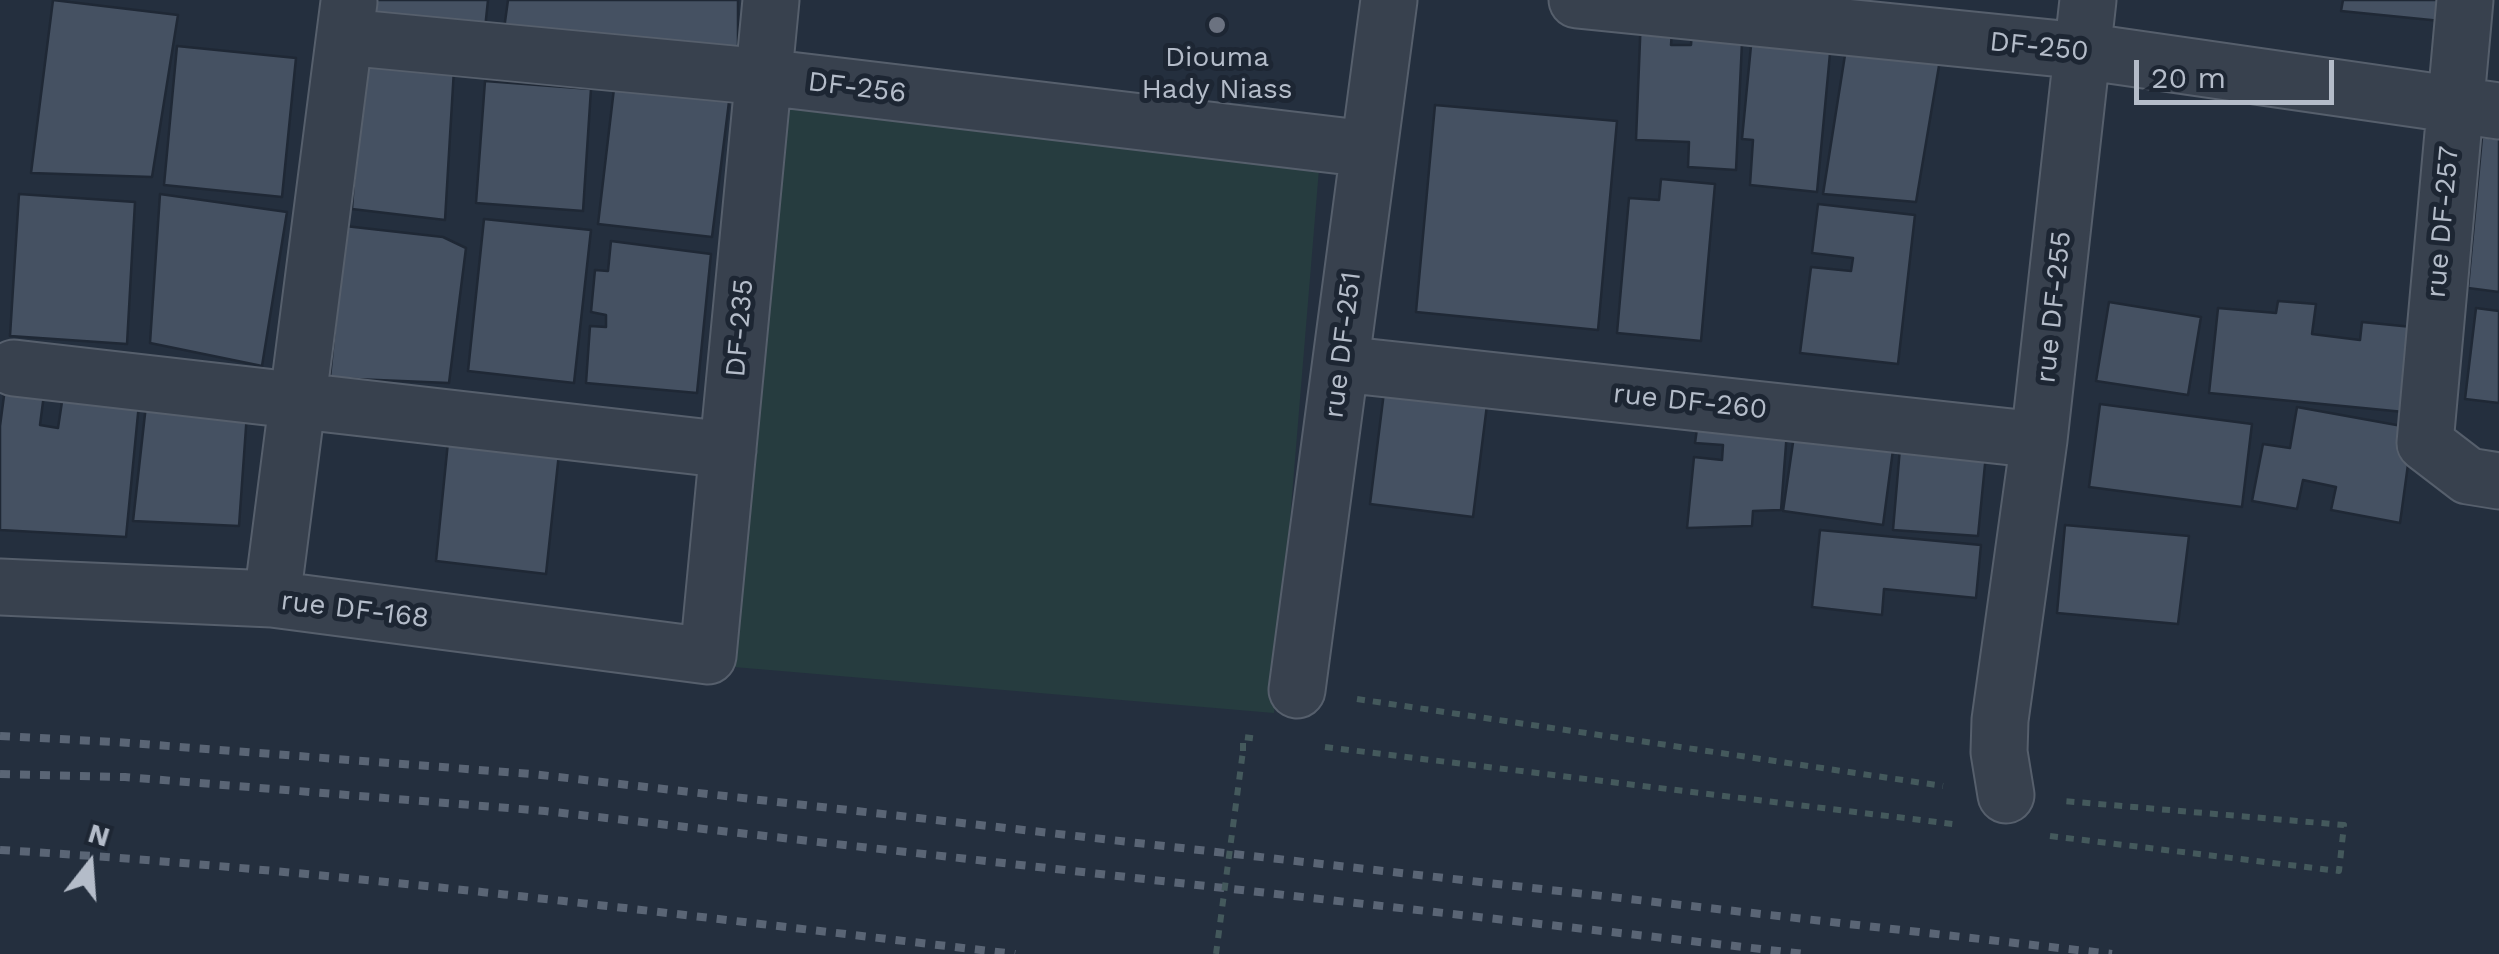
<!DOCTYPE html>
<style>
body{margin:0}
#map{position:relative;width:2499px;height:954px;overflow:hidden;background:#242f3e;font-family:"Work Sans",sans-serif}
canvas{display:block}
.north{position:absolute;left:40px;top:814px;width:100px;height:100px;-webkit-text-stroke:8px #1d2633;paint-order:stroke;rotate:17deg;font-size:28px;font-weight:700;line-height:40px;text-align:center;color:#b4bcc9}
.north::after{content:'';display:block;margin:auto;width:35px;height:45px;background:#b4bcc9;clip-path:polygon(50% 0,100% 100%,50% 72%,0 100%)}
.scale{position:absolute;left:2134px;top:60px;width:200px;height:45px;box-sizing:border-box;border:5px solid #b4bcc9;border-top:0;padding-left:12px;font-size:30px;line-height:35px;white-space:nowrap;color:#b4bcc9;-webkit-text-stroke:8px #1d2633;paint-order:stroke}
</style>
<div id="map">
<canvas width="2499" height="954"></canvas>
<div class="north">N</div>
<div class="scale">20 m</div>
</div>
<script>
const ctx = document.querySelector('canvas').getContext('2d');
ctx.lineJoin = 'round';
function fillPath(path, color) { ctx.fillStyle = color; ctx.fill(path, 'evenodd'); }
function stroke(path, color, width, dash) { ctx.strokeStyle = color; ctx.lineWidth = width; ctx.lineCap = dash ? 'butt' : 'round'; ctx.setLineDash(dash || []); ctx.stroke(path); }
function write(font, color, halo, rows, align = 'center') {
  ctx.font = font + ' "Work Sans",sans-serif'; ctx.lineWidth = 10; ctx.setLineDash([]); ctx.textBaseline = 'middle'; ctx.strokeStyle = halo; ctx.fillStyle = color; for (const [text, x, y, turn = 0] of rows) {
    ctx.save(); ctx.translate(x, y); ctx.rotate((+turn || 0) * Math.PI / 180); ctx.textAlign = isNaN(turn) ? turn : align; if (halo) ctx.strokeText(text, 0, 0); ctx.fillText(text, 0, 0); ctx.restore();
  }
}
const green = new Path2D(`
 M 781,99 L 1321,145 L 1274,713 L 734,667 Z`);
const building = new Path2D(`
 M 53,0 L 178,15 L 152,177 L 31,173 Z
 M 375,0 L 488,0 L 485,29 L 374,19 Z
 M 508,0 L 738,0 L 738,48 L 504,29 Z
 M 2343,0 L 2444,0 L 2441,21 L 2341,11 Z
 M 1641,16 L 1673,18 L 1671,45 L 1691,45 L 1693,18 L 1743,21 L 1736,170 L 1688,167 L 1689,142 L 1636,140 Z
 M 1753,25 L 1832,32 L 1817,192 L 1750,185 L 1753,140 L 1742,139 Z
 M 1848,36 L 1942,48 L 1916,202 L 1823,194 Z
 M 177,46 L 296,58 L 282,197 L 164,185 Z
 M 362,58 L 454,69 L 445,220 L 352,209 Z
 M 615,80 L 730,94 L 712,237 L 598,224 Z
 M 485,81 L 591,89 L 583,211 L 476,203 Z
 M 1435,105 L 1617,121 L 1598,330 L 1416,312 Z
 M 2482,137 L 2499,139 L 2499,292 L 2468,288 Z
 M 1661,179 L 1715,184 L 1701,341 L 1617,333 L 1629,198 L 1659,200 Z
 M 19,194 L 135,202 L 127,344 L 10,336 Z
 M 160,194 L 287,212 L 262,366 L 150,343 Z
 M 1818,204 L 1915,215 L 1898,364 L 1800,353 L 1811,267 L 1851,271 L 1853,258 L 1812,253 Z
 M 484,219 L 591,230 L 574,383 L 468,371 Z
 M 345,226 L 443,237 L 466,248 L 449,383 L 330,378 Z
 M 611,241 L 711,254 L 697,393 L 586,383 L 590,326 L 606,327 L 606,315 L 591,312 L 595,270 L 608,271 Z
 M 2278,301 L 2316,304 L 2312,334 L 2360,340 L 2362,322 L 2412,327 L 2404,412 L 2209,393 L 2218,308 L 2276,313 Z
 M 2109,302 L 2201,317 L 2188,395 L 2096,381 Z
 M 2476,308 L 2499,311 L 2499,403 L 2465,399 Z
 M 7,373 L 46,379 L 40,425 L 58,428 L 65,382 L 140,393 L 126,537 L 0,530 L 0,426 Z
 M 1384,392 L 1487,405 L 1473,517 L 1370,504 Z
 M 2100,404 L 2252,424 L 2242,507 L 2089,487 Z
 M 146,405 L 247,413 L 239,526 L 133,521 Z
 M 1700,407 L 1788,418 L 1781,510 L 1753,511 L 1752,526 L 1687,528 L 1694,457 L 1722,460 L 1723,445 L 1695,443 Z
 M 2297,407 L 2413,428 L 2400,523 L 2331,510 L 2336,487 L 2303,480 L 2297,509 L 2252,501 L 2263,444 L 2290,448 Z
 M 1796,422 L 1895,435 L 1883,525 L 1783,511 Z
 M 449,432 L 560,444 L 546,574 L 436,561 Z
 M 1900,448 L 1986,454 L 1978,536 L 1893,530 Z
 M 2065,525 L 2189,536 L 2178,624 L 2057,613 Z
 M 1820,530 L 1981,545 L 1976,598 L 1884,589 L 1882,615 L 1812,607 Z`);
const path = new Path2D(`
 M 1357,699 L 1943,786
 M 1325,747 L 1953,824
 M 1243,751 L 1243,737 L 1258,739
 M 2050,836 L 2339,871 L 2344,825 L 2064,801`);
const minor = new Path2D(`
 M 1577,0 L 2082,51 L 2499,111
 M 2465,0 L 2425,443 L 2468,476 L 2499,481
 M 345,37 L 764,77 L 1368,149
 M 1341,364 L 2039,440
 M 14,368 L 728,450
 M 0,587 L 272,599 L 708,656 L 771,0
 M 272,599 L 349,2
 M 1297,690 L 1389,0
 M 2006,795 L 1999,752 L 2000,720 L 2039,440 L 2088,0`);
const rail = new Path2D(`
 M 0,736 L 116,742 L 532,774 L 2112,954
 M 0,774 L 125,777 L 545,811 L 1805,954
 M 0,850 C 339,870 678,915 1015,954`);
const pathBridge = new Path2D(`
 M 1216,954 L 1243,751`);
const markers = [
 [1217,25,10,"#6b7280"]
];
const streetNames = [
 ["DF-250",2039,47,6],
 ["DF-256",857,88,7],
 ["rue DF-257",2443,222,-85],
 ["rue DF-255",2054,307,-84],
 ["DF-235",740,328,-85],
 ["rue DF-251",1343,345,-83],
 ["rue DF-260",1690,402,6],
 ["rue DF-168",355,610,7]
];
const poiNames = [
 ["Diouma",1217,58],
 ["Hady Niass",1217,90]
];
fillPath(green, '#263c3f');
fillPath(building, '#455162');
stroke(building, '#1f2835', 2.5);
stroke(minor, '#565f6c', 59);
stroke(path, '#44595c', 6, [8, 8]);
stroke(minor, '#38414e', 55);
stroke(rail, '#5a6575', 8, [10, 10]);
stroke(pathBridge, '#44595c', 6, [8, 8]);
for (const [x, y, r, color] of markers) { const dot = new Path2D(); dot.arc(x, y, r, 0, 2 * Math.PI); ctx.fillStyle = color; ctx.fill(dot); stroke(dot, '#1d2633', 4); }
write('28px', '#b4bcc9', '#1d2633', streetNames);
write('28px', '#b4bcc9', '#1d2633', poiNames);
</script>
